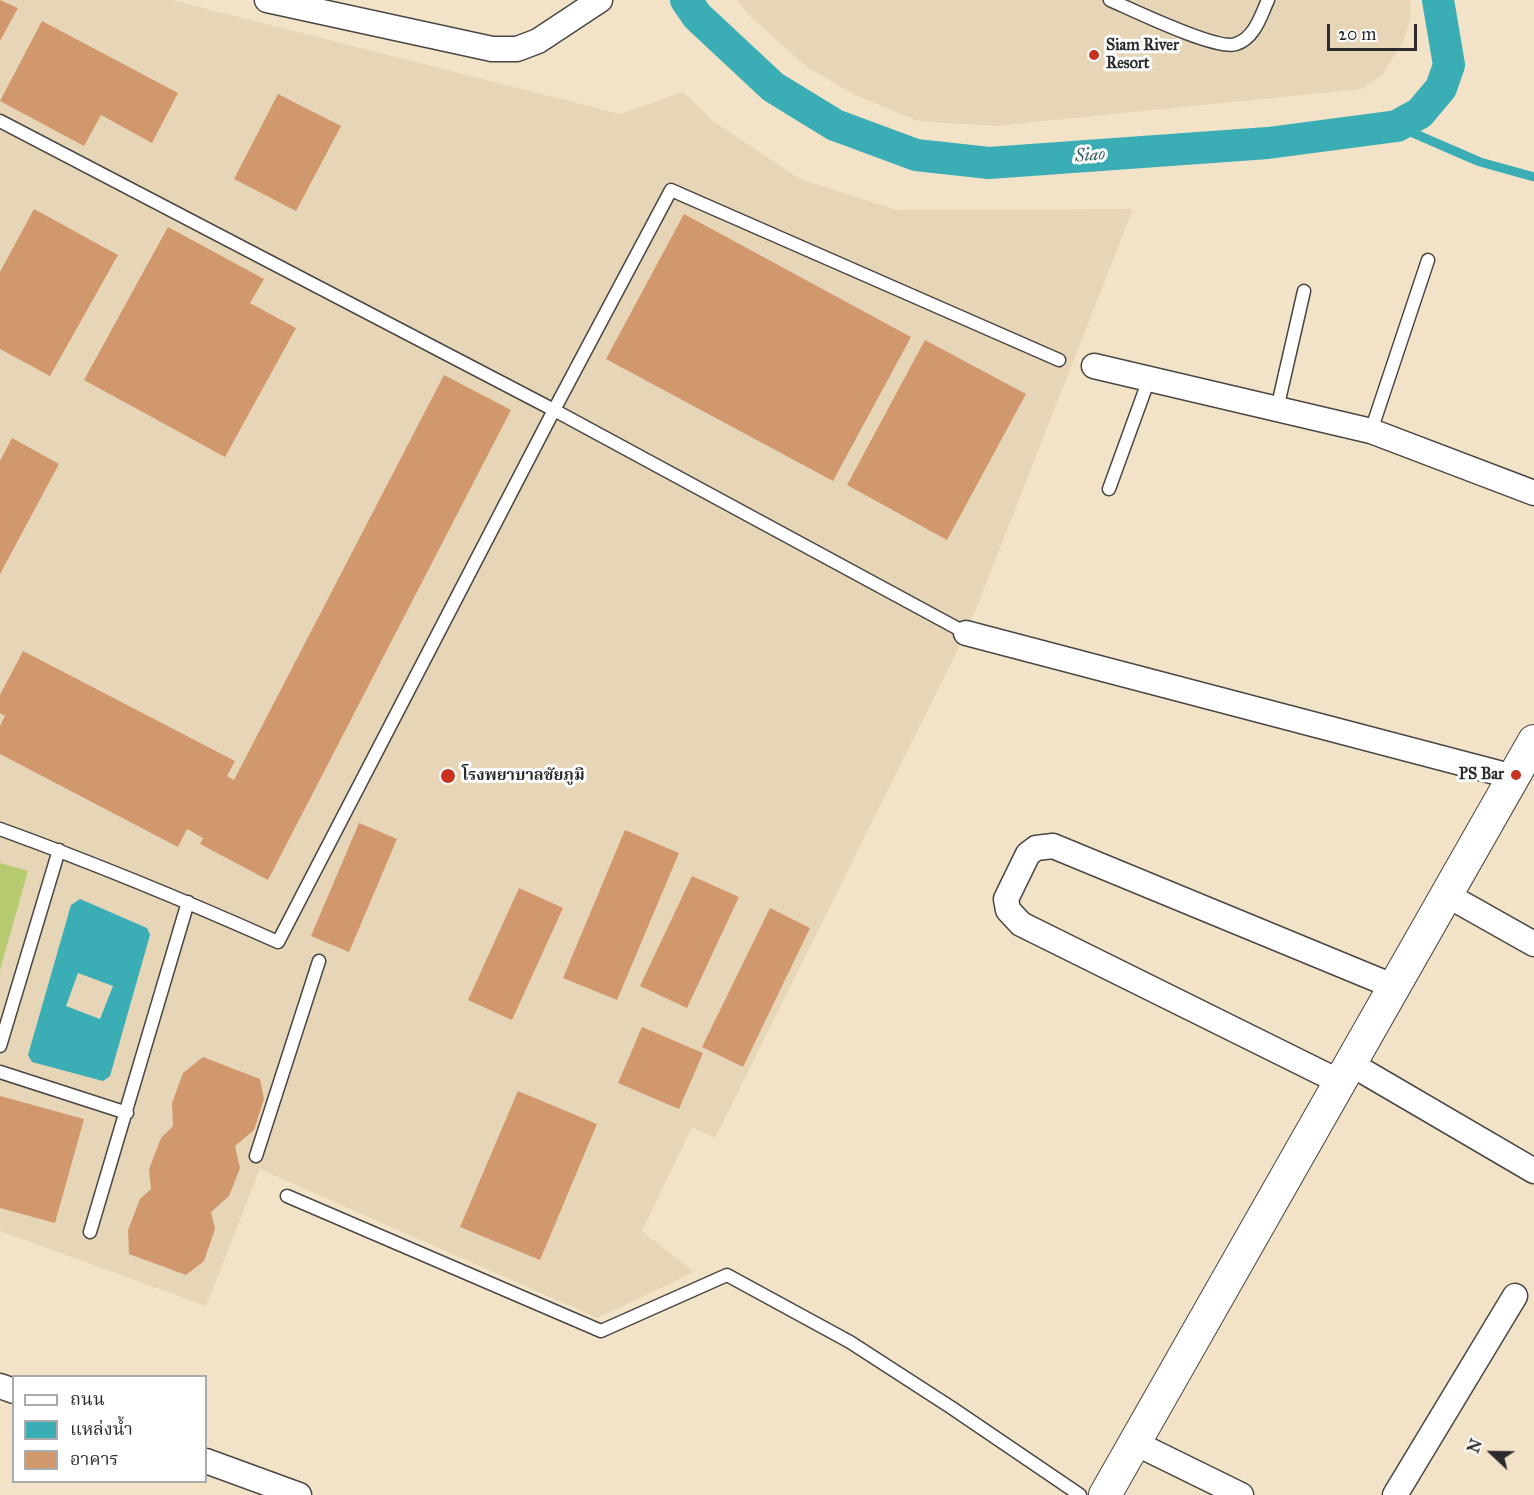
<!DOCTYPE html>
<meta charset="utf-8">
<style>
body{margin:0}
#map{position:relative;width:1534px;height:1495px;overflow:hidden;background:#f2e3c8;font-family:"IM FELL Great Primer","Noto Serif Thai",serif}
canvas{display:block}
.legend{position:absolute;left:12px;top:1375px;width:195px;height:108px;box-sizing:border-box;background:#fff;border:2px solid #aaa;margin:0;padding:8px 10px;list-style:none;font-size:18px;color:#2b2b2b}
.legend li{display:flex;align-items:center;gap:12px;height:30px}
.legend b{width:30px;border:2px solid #aaa}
.north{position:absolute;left:1462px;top:1423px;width:60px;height:60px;-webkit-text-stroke:4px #fff;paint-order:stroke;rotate:292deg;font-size:16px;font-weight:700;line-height:24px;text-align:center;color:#2b2b2b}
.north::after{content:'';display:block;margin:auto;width:21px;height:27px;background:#2b2b2b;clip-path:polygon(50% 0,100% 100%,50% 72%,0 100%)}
.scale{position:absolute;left:1327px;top:24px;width:90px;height:27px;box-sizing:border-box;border:3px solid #2b2b2b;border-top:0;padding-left:8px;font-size:18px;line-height:21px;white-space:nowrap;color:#2b2b2b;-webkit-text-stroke:4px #fff;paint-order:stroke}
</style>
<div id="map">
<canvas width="1534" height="1495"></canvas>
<ul class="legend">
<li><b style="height:8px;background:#fff"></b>ถนน</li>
<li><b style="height:16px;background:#3badb5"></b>แหล่งน้ำ</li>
<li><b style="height:16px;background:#d2986d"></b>อาคาร</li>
</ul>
<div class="north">N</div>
<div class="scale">20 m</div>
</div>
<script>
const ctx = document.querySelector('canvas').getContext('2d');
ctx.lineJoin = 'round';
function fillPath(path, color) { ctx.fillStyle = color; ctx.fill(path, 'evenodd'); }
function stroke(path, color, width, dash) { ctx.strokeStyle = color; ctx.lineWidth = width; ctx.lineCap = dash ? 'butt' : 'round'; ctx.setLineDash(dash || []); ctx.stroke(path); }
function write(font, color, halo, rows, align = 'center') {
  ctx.font = font + ' "IM FELL Great Primer","Noto Serif Thai",serif'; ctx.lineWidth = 6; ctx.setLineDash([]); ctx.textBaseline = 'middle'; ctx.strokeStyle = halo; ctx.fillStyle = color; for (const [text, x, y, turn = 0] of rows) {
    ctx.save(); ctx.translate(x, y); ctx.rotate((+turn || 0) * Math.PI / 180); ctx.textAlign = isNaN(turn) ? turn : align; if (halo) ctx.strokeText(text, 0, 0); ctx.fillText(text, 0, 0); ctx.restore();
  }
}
const built = new Path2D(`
 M 0,0 L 172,0 L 620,114 L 683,92 L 713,121 L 800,179 L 897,210 L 1133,209 L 974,614 L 957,651 L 715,1138 L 692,1127 L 642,1231 L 694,1272 L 597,1318 L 260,1169 L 206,1306 L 0,1231 Z
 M 737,0 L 1410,0 L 1411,17 L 1403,42 L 1383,74 L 1362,89 L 995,126 L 918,121 L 855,95 L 807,67 L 750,16 Z`);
const green = new Path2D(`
 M 0,863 L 28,871 L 0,970 Z`);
const water = new Path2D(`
 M 80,899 L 147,928 L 150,935 L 110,1076 L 103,1081 L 32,1062 L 28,1055 L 71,905 ZM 78,973 L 113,986 L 100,1019 L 66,1006 Z`);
const stream = new Path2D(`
 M 1397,126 L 1480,162 L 1534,177`);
const canal = new Path2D(`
 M 686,0 L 697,16 L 773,87 L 835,125 L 916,155 L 989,163 L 1268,143 L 1397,126 L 1420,113 L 1441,88 L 1449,65 L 1438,0`);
const building = new Path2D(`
 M 0,0 L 18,8 L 0,41 Z
 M 42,21 L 178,93 L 152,143 L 101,115 L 84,146 L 0,101 Z
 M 278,94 L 341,126 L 296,211 L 234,179 Z
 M 34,209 L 118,255 L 50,376 L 0,349 L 0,272 Z
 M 684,214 L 911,337 L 833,481 L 606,359 Z
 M 168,227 L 264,279 L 250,303 L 296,328 L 225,457 L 84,380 Z
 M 925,340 L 1026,394 L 947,540 L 847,485 Z
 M 444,375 L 511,410 L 268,880 L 200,844 L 203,838 L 187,829 L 178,847 L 0,754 L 0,726 L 5,716 L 0,713 L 0,695 L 23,651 L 235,761 L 227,776 L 234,780 Z
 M 12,438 L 59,464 L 0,574 L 0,461 Z
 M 359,823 L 397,839 L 349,952 L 311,936 Z
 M 625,830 L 679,853 L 617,1000 L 563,978 Z
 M 692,876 L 739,897 L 687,1008 L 640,986 Z
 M 519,888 L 563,908 L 512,1020 L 468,1000 Z
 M 770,908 L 810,928 L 743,1067 L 702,1047 Z
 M 642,1027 L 703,1053 L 679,1109 L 618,1083 Z
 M 203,1057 L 260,1079 L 264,1099 L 254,1130 L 235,1146 L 240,1168 L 229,1196 L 211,1212 L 215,1229 L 204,1261 L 186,1275 L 129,1254 L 128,1230 L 140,1199 L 151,1189 L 149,1169 L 161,1138 L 173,1126 L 172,1103 L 183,1073 Z
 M 518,1091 L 597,1124 L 540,1260 L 460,1227 Z
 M 0,1096 L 84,1119 L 55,1223 L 0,1208 Z`);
const service = new Path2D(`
 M 1110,0 C 1133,10 1217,51 1236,44 C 1255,38 1261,15 1268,0
 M 0,121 L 554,410 L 278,942 C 186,901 94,863 0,829
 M 1277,409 L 1304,291
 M 1371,431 L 1428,260
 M 1109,489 L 1149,379
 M 966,633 L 554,410 L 671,190 L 1059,360
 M 0,1046 L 59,850
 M 0,1072 L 127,1113
 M 256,1156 L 319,961
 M 287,1196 L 601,1331 L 727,1275 L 850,1342 L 952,1408 L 1080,1495
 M 90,1232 L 188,902`);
const minor = new Path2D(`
 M 267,0 L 492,49 L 517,49 L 538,41 L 600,0
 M 1094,366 L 1371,431 L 1534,493
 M 966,633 L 1514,777
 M 1447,895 L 1534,944
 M 1351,1064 L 1534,1171
 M 1340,1082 L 1021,924 L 1008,910 L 1006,899 L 1028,854 L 1036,848 L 1053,846 L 1395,987
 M 0,1386 L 14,1391
 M 1135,1443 L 1241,1495
 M 206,1461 L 299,1495
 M 1395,1495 L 1515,1296`);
const tertiary = new Path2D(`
 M 1105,1495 L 1534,741`);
const markers = [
 [1094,55,6,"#c8321e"],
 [1516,775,6,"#c8321e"],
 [448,776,8,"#c8321e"]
];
const poiNames = [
 ["Siam River",1106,46],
 ["Resort",1106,64],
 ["PS Bar",1504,775,"right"],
 ["โรงพยาบาลชัยภูมิ",462,776]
];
const waterNames = [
 ["Siao",1090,156,-4]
];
fillPath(built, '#e7d5b7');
fillPath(green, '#b6cb6f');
fillPath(water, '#3badb5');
stroke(stream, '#3badb5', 9);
stroke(canal, '#3badb5', 32);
fillPath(building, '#d2986d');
stroke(service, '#494743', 15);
stroke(minor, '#494743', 27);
stroke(tertiary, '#494743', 34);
stroke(service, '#fff', 12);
stroke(minor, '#fff', 24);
stroke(tertiary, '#fff', 32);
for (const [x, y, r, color] of markers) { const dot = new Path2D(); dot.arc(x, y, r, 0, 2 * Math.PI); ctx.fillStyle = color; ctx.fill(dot); stroke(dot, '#fff', 2); }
write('bold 16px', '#2b2b2b', '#fff', poiNames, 'left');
write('italic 18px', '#315f62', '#fff', waterNames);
</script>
